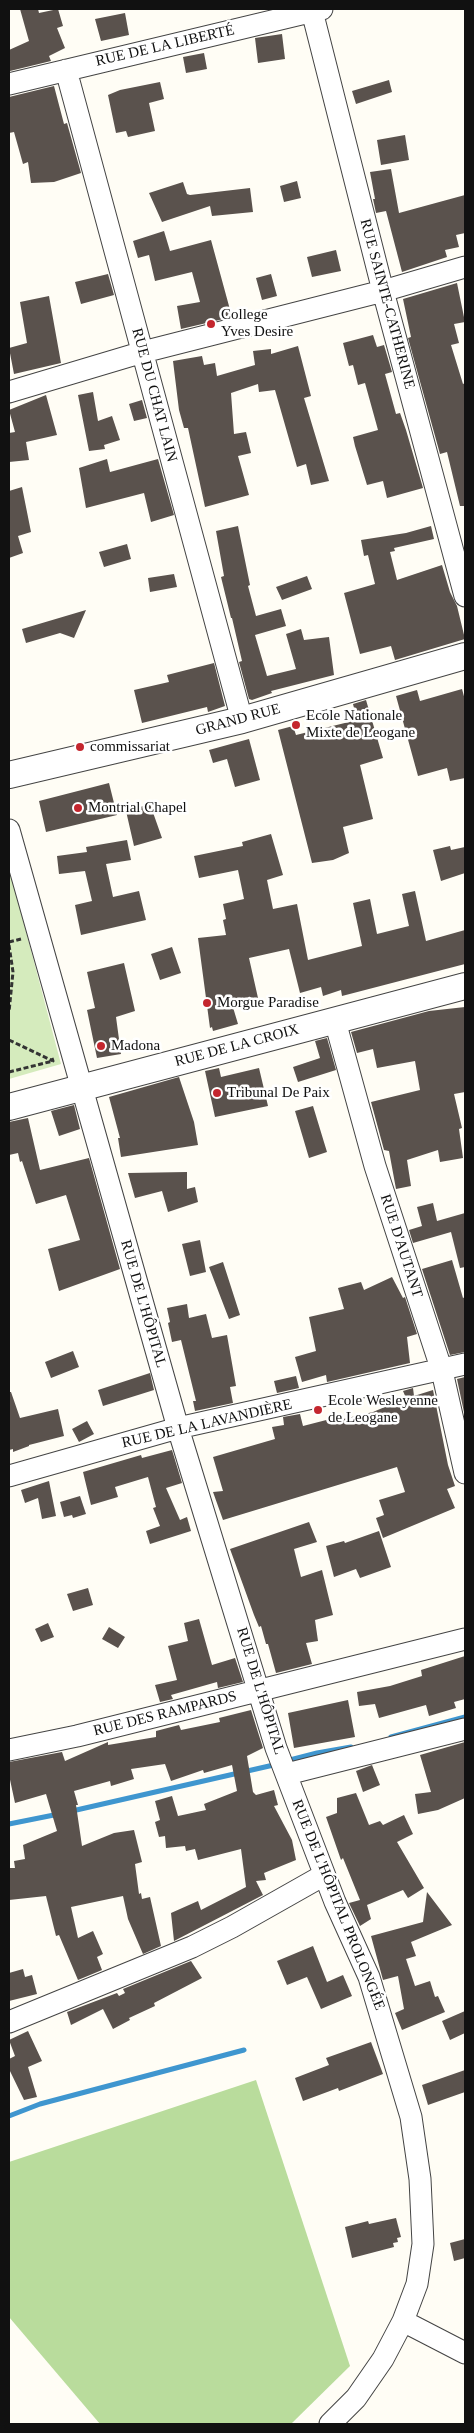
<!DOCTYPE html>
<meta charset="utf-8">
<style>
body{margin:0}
#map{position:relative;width:474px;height:2433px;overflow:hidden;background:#fffdf5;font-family:"Times New Roman",serif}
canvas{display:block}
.frame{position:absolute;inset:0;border:10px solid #111;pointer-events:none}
</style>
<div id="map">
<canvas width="474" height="2433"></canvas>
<div class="frame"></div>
</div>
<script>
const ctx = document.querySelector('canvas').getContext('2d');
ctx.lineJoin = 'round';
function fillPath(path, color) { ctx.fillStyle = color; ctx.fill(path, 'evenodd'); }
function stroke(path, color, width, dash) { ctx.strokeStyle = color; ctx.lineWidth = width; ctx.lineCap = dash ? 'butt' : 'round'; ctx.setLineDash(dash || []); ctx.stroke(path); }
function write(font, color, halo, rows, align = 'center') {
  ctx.font = font + ' "Times New Roman",serif'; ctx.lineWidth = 5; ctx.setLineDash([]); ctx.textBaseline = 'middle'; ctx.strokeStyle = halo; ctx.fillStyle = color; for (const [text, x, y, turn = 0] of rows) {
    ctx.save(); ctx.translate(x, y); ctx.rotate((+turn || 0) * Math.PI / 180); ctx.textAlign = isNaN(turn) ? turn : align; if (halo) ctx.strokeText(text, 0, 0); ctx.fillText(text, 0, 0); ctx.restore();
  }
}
const green = new Path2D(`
 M 9,867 L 61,1064 L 9,1079 Z`);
const forest = new Path2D(`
 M 256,2080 L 350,2366 L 291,2424 L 100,2424 L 9,2317 L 9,2162 Z`);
const stream = new Path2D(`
 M 391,1737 L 465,1717
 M 286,1761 L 317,1753 L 351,1747
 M 72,1811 L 278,1764
 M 9,1824 L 59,1814
 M 9,2116 L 40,2104 L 244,2050`);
const building = new Path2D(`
 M 20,9 L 38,9 L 39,13 L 58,9 L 63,26 L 57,28 L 65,48 L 49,56 L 51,61 L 10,71 L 9,50 L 29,41 Z
 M 125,13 L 129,35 L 101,41 L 95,19 Z
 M 282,34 L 285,59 L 258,63 L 255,38 Z
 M 204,53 L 207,69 L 186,73 L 183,57 Z
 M 389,80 L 392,92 L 356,104 L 352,91 Z
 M 160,82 L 164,99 L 149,103 L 155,131 L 128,137 L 126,131 L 116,133 L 108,95 L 120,90 Z
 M 54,86 L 64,124 L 67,123 L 81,173 L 54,182 L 31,183 L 28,162 L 23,164 L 14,132 L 9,133 L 9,97 Z
 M 405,135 L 409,160 L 381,165 L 377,140 Z
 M 391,169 L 399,213 L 465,195 L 465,233 L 456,235 L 459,247 L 445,250 L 447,257 L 402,272 L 386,211 L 376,213 L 373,199 L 375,199 L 370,172 Z
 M 297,181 L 301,198 L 284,202 L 280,186 Z
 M 183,182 L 187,194 L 190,195 L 250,188 L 253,212 L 212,216 L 210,206 L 162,222 L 149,193 Z
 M 164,231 L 170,251 L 211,240 L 232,317 L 181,329 L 177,306 L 200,302 L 192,272 L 155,281 L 149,255 L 138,258 L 133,241 Z
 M 336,250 L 341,271 L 312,277 L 307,257 Z
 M 108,274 L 114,295 L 81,304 L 75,282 Z
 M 271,274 L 277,296 L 262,300 L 256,278 Z
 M 457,283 L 465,322 L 454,324 L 459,343 L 451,345 L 463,384 L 465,383 L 465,506 L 460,506 L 447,452 L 440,454 L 408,338 L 411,337 L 403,299 Z
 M 49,296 L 61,363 L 14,374 L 9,348 L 27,343 L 20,302 Z
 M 373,335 L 377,347 L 384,345 L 392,372 L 385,374 L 396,414 L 400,413 L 406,430 L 423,488 L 387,498 L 383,481 L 367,485 L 355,446 L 353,437 L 378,430 L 365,383 L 358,385 L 353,365 L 349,366 L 343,343 Z
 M 298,346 L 311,396 L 304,398 L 329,481 L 311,485 L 306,464 L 297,467 L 275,390 L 259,392 L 258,384 L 231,393 L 234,434 L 246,432 L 251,453 L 238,456 L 249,495 L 205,507 L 188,428 L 184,428 L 179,410 L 173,361 L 202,356 L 204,365 L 215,363 L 217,376 L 255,365 L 253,351 L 271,349 L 271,354 Z
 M 93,392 L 98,421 L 112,416 L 120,440 L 104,445 L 105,449 L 89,451 L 78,395 Z
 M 46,395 L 57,435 L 26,442 L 29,460 L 9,462 L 9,433 L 15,432 L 9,410 Z
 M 142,400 L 147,418 L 134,421 L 129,404 Z
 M 107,459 L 110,472 L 158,459 L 174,515 L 151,522 L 144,493 L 86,508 L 79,468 Z
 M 22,487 L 31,532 L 18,536 L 23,553 L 9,558 L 9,491 Z
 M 238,526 L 250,585 L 248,586 L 256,616 L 281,609 L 286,626 L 255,635 L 267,676 L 296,669 L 286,634 L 301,629 L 304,640 L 329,637 L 334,675 L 271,691 L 272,693 L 252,700 L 249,699 L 239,662 L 242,661 L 232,618 L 231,618 L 221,577 L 224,576 L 216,531 Z
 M 431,526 L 434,539 L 394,548 L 395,551 L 390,552 L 397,580 L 442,565 L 450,592 L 457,606 L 465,639 L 395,660 L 391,646 L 360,654 L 344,593 L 375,584 L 368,555 L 364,556 L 361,540 L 406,533 Z
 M 127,544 L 131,559 L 104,567 L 99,552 Z
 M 174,574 L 177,587 L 150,592 L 148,578 Z
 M 307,576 L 312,589 L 282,600 L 276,587 Z
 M 86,610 L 74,638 L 60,633 L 26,643 L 22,629 Z
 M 214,663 L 225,706 L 208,712 L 207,707 L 142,723 L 134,690 L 169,682 L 167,675 Z
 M 462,689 L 465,700 L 465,778 L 450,781 L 447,768 L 418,776 L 396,696 L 417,690 L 420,701 Z
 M 366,700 L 383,758 L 360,765 L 373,819 L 343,827 L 349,853 L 333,860 L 312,863 L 278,730 L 293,726 L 296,735 L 357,720 L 353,704 Z
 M 249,739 L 260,780 L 235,787 L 227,759 L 213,763 L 209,750 Z
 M 109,783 L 117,815 L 46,832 L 39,801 Z
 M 150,804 L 162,838 L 134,846 L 126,811 Z
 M 271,834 L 283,875 L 267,880 L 273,909 L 297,904 L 308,960 L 362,946 L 353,903 L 370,899 L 377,934 L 409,926 L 402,894 L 415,891 L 426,941 L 465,930 L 465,964 L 342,996 L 341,990 L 323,996 L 321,987 L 300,993 L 289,949 L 249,958 L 258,998 L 232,1004 L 238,1024 L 213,1031 L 212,1027 L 210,1028 L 198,938 L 226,935 L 223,920 L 226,919 L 223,904 L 244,899 L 238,870 L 199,878 L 194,856 L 243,846 L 242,842 Z
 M 127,840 L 131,860 L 106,864 L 113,897 L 139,891 L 146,920 L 81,935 L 75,905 L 92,901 L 85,871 L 59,874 L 57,856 L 87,852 L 86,847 Z
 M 450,846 L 451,850 L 465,847 L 465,873 L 441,881 L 433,850 Z
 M 172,947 L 181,973 L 160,980 L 151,954 Z
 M 124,963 L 135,1011 L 116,1017 L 121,1054 L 97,1058 L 87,1010 L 95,1008 L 87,972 Z
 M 465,1007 L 465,1092 L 454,1094 L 462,1128 L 459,1129 L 463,1158 L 440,1162 L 438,1150 L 407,1160 L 411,1186 L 396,1189 L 389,1151 L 384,1150 L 371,1102 L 420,1090 L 415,1061 L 377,1068 L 373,1049 L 357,1053 L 351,1032 L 429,1011 Z
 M 327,1038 L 336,1070 L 298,1082 L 293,1067 L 320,1058 L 315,1041 Z
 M 219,1068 L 221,1077 L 259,1068 L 268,1106 L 215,1117 L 205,1071 Z
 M 179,1077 L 194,1122 L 198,1145 L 121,1157 L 118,1138 L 120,1138 L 109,1097 Z
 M 74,1105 L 80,1129 L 59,1136 L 51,1111 Z
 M 313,1106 L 327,1152 L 309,1158 L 295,1111 Z
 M 28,1118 L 40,1170 L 89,1158 L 120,1269 L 59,1291 L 48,1249 L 80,1240 L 66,1195 L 36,1204 L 22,1161 L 20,1162 L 18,1153 L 9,1155 L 9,1122 Z
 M 187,1172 L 187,1189 L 195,1187 L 198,1202 L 168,1212 L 162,1191 L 135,1198 L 128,1173 Z
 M 433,1203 L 437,1221 L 465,1213 L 465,1267 L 460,1268 L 451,1232 L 413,1243 L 409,1230 L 422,1226 L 417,1207 Z
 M 200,1240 L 206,1272 L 190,1276 L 182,1244 Z
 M 452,1260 L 463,1298 L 465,1297 L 465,1352 L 450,1355 L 422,1269 Z
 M 223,1262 L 240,1315 L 229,1319 L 209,1267 Z
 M 392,1277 L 403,1298 L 405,1297 L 417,1334 L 407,1337 L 410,1363 L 327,1382 L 326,1375 L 302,1382 L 295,1357 L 316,1351 L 309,1317 L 344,1309 L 338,1288 L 361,1282 L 364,1290 Z
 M 187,1304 L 189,1318 L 206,1314 L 212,1338 L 227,1335 L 236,1386 L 230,1387 L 233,1403 L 195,1411 L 193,1401 L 196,1401 L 181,1340 L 172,1342 L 168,1323 L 170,1322 L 167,1308 Z
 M 73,1351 L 79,1367 L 51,1378 L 45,1362 Z
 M 150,1373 L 154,1390 L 103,1406 L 98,1390 Z
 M 296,1376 L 299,1388 L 277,1393 L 274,1381 Z
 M 465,1377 L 465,1417 L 457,1379 Z
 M 413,1388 L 414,1396 L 433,1390 L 448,1465 L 455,1486 L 447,1489 L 455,1508 L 383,1538 L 376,1518 L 384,1515 L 379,1500 L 405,1492 L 397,1467 L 223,1520 L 213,1492 L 223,1491 L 213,1457 L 275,1439 L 272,1427 L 284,1425 L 283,1417 L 300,1414 L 303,1426 L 338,1417 L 339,1420 L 373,1412 L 406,1398 L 403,1391 Z
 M 9,1392 L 11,1392 L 20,1418 L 58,1409 L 64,1436 L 29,1445 L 29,1446 L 13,1452 L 13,1449 L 9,1450 Z
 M 87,1421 L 94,1434 L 79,1442 L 72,1429 Z
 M 172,1450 L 182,1483 L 166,1488 L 180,1520 L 187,1517 L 191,1531 L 150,1544 L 146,1531 L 160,1526 L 153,1508 L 156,1507 L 148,1477 L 115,1487 L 118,1497 L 91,1505 L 83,1472 L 141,1455 L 142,1458 Z
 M 49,1481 L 56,1516 L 42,1519 L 38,1498 L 25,1503 L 21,1490 Z
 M 80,1496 L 86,1514 L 73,1518 L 72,1515 L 64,1517 L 60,1502 Z
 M 309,1522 L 317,1542 L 294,1549 L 301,1577 L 322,1570 L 333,1615 L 315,1620 L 318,1641 L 306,1643 L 312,1664 L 276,1673 L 268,1644 L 266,1644 L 261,1626 L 259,1627 L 254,1615 L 230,1549 Z
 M 379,1531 L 391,1567 L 360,1578 L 356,1569 L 334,1577 L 326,1546 L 344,1541 L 345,1543 Z
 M 88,1588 L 93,1605 L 73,1611 L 67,1594 Z
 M 199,1619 L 212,1665 L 235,1658 L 243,1682 L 218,1688 L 217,1682 L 171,1695 L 173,1699 L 160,1702 L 155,1685 L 177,1680 L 168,1646 L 188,1641 L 184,1623 Z
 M 48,1623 L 54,1637 L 41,1642 L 35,1629 Z
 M 109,1627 L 125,1637 L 118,1648 L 102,1639 Z
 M 465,1656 L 465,1699 L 454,1702 L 456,1708 L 429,1716 L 426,1705 L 379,1718 L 375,1704 L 359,1706 L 357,1692 L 390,1686 L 422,1676 L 421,1670 Z
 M 348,1700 L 355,1737 L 294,1748 L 288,1713 Z
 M 251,1710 L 263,1748 L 247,1756 L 253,1792 L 256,1795 L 274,1790 L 278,1805 L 274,1806 L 292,1840 L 296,1860 L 264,1873 L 266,1880 L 256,1881 L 263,1895 L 174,1941 L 171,1913 L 198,1901 L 201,1910 L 246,1887 L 241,1849 L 198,1860 L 195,1849 L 186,1851 L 185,1846 L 166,1848 L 165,1836 L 159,1837 L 155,1822 L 160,1820 L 155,1801 L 172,1796 L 178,1816 L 206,1810 L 204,1804 L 237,1791 L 232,1765 L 204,1773 L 203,1770 L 171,1781 L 165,1764 L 131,1769 L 134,1779 L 111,1786 L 110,1781 L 74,1791 L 78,1805 L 76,1805 L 82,1846 L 114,1833 L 134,1830 L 142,1862 L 135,1864 L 139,1894 L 141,1893 L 142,1899 L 150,1897 L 161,1946 L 143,1954 L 128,1919 L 123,1896 L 71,1907 L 78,1938 L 93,1931 L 103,1954 L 97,1957 L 102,1970 L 78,1980 L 59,1935 L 56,1936 L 46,1896 L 9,1900 L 9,1868 L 15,1868 L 14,1861 L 25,1859 L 23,1845 L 57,1831 L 46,1794 L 15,1803 L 9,1775 L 9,1762 L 62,1752 L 65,1761 L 108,1742 L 108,1745 L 156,1737 L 156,1731 L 179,1725 L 181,1730 L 220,1722 L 219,1718 Z
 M 465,1742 L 465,1798 L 438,1810 L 418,1814 L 415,1794 L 431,1792 L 420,1755 Z
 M 372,1765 L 380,1785 L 363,1792 L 356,1771 Z
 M 356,1793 L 369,1825 L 380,1821 L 383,1825 L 404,1815 L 413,1834 L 397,1842 L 424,1888 L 408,1898 L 403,1890 L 367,1905 L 371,1919 L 360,1926 L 349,1903 L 360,1900 L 343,1858 L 341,1860 L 326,1817 L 337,1813 L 337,1798 Z
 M 427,1892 L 452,1925 L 411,1942 L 416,1956 L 406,1959 L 415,1986 L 430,1981 L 435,1997 L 438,1996 L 445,2012 L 402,2030 L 395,2013 L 404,2009 L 398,1976 L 383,1980 L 371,1936 L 423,1922 Z
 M 313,1946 L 327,1982 L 343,1975 L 352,1996 L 321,2009 L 307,1977 L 287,1985 L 277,1961 Z
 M 191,1961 L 202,1978 L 154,2003 L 155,2006 L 129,2018 L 130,2020 L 113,2029 L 103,2009 L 71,2025 L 67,2012 L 117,1993 L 119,1996 L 125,1993 L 123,1989 Z
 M 23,1969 L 25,1977 L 32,1975 L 37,1994 L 9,2001 L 9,1973 Z
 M 465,2011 L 465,2033 L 450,2040 L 442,2021 Z
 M 28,2031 L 42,2061 L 28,2067 L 37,2097 L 24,2100 L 9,2069 L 9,2059 L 15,2056 L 9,2040 Z
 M 371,2042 L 383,2074 L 339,2091 L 338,2088 L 303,2101 L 295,2078 L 329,2065 L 326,2058 Z
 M 465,2070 L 465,2092 L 428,2105 L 422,2085 Z
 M 396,2218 L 401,2237 L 397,2238 L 398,2242 L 393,2243 L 394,2247 L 352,2258 L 345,2227 L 368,2221 L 369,2224 Z
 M 465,2239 L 465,2258 L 454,2261 L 450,2243 Z`);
const path = new Path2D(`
 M 9,942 L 21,939
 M 9,945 L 13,972 L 9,1012
 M 9,1040 L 53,1061
 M 9,1072 L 53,1061 L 52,1058`);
const minor = new Path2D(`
 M 312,11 L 383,291 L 465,596
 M 66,70 L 242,720
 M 9,84 L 322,9
 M 9,392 L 143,352 L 383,291 L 465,267
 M 9,830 L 178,1428 L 276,1748 L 335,1902 L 369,1977 L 411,2117 L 420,2179 L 423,2244 L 417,2284 L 403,2321 L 383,2359 L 356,2398 L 330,2424
 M 335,1021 L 375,1166 L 442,1371 L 465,1473
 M 9,1476 L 178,1428 L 465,1364
 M 9,1750 L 77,1736 L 465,1639
 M 287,1774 L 465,1729
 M 9,2022 L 192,1947 L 232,1927 L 324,1875
 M 403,2321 L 465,2353`);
const tertiary = new Path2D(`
 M 9,775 L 242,720 L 465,656
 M 9,1107 L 465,986`);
const markers = [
 [211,324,5,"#c4262e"],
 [296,725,5,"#c4262e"],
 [80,747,5,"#c4262e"],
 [78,808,5,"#c4262e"],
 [207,1003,5,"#c4262e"],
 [101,1046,5,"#c4262e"],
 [217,1093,5,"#c4262e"],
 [318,1410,5,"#c4262e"]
];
const streetNames = [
 ["RUE DE LA LIBERTÉ",165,46,-13],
 ["RUE SAINTE-CATHERINE",387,304,75],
 ["RUE DU CHAT LAIN",154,395,75],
 ["GRAND RUE",238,720,-15],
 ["RUE DE LA CROIX",237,1046,-15],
 ["RUE D'AUTANT",401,1246,72],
 ["RUE DE L'HÔPITAL",143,1304,74],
 ["RUE DE LA LAVANDIÈRE",207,1424,-13],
 ["RUE DE L'HÔPITAL",260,1691,73],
 ["RUE DES RAMPARDS",165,1714,-14],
 ["RUE DE L'HÔPITAL PROLONGÉE",338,1905,68]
];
const poiNames = [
 ["College",221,315],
 ["Yves Desire",221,332],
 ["Ecole Nationale",306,716],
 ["Mixte de Leogane",306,733],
 ["commissariat",90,747],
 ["Montrial Chapel",88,808],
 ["Morgue Paradise",217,1003],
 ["Madona",111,1046],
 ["Tribunal De Paix",227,1093],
 ["Ecole Wesleyenne",328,1401],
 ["de Leogane",328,1418]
];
fillPath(green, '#d5ebbd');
fillPath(forest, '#b9dc9c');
stroke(stream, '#3f96cf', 5);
fillPath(building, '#5a524d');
stroke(minor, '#444', 23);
stroke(tertiary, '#444', 28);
stroke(path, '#333', 3, [5, 2.5]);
stroke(minor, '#fff', 21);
stroke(tertiary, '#fff', 26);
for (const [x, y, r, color] of markers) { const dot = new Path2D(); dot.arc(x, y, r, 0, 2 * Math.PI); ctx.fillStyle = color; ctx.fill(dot); stroke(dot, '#fff', 2); }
write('15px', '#111', '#fff', streetNames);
write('15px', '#111', '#fff', poiNames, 'left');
</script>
